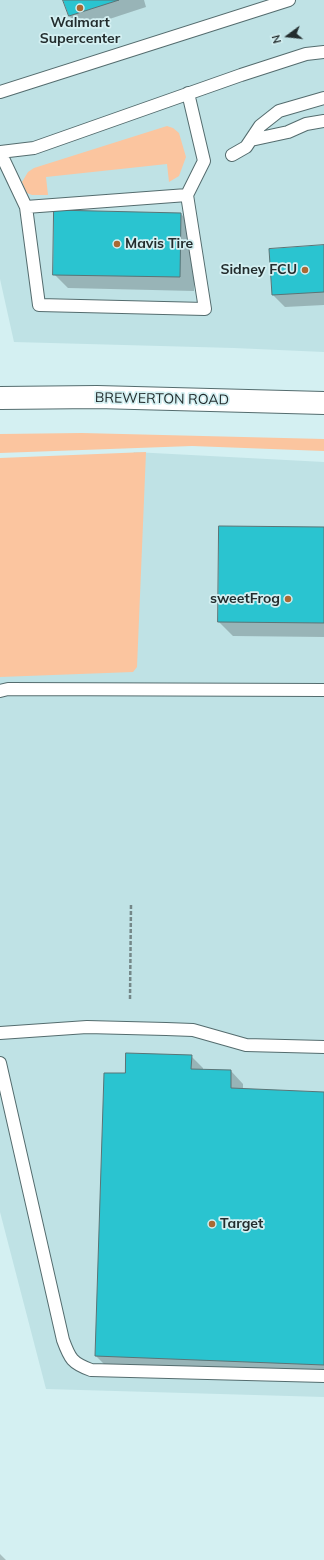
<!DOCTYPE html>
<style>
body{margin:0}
#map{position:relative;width:324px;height:1560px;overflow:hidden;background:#d4f0f2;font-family:Mulish,sans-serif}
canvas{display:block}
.north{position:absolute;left:268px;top:16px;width:40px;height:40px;-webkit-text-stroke:3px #d4f0f2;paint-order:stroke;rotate:255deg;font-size:11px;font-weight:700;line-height:16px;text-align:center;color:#232d2e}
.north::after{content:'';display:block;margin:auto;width:14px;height:18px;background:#232d2e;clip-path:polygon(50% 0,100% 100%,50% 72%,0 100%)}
</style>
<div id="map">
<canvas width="324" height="1560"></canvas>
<div class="north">N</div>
</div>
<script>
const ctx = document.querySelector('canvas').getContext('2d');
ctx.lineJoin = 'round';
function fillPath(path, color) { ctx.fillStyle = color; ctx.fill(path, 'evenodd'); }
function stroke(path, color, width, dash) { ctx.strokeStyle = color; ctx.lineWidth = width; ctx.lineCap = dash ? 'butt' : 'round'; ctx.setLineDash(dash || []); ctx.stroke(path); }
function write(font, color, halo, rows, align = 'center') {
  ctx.font = font + ' Mulish,sans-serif'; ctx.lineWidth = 3.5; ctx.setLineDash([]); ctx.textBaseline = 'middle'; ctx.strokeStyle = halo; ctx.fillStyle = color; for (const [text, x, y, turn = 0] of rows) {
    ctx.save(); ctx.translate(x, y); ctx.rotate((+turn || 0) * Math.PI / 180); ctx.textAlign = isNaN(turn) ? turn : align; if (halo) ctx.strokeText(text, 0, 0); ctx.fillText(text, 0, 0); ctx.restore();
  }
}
const built = new Path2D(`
 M 0,0 L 324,0 L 324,352 L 234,348 L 14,342 L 0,279 Z
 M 134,452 L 324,462 L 324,1397 L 46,1389 L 0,1212 L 0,665 Z`);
const green = new Path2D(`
 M 167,126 L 173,128 L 179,133 L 186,157 L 179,176 L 169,182 L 167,164 L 46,177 L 48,195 L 32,195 L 27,193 L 22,182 L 28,172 L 34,168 Z
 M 82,433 L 324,439 L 324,451 L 192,446 L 0,453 L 0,434 Z
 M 146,452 L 137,667 L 133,672 L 0,677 L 0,458 Z`);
const shadow = new Path2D(`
 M 64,0 L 144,0 L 146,7 L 82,28 L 69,16 Z
 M 181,214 L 195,228 L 194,291 L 68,288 L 54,274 Z
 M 324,246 L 324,305 L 285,307 L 273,295 L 270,250 Z
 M 324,528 L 324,637 L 233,636 L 219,622 Z
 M 191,1056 L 203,1068 L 203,1070 L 231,1071 L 243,1084 L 243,1090 L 324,1093 L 324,1376 L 108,1368 L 96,1356 L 126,1074 Z
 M 0,1554 L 6,1560 L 0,1560 Z`);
const building = new Path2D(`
 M 63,0 L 119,0 L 69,16 Z
 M 54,210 L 181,213 L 180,277 L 53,275 Z
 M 324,245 L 324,292 L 272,295 L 269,249 Z
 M 219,526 L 324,527 L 324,623 L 218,622 Z
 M 126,1053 L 192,1055 L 191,1069 L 231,1070 L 231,1088 L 324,1092 L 324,1365 L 95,1356 L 104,1073 L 125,1073 Z`);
const path = new Path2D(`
 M 130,999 L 131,904`);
const lane = new Path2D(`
 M 0,92 L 289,0
 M 251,140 L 288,132 L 306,124 L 324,121
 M 0,152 L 26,207 L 39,305 L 205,309 L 187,195 L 204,161 L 188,93
 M 0,152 L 34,148 L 241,75 L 306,54 L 324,52
 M 232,155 L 246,147 L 260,126 L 279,111 L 324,98
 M 26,207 L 187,195
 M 0,691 L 8,689 L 324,690
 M 0,1033 L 87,1027 L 166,1029 L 193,1030 L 246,1045 L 324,1047
 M 0,1063 L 63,1340 C 70,1359 72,1363 91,1370 L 324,1376`);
const primary = new Path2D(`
 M 0,398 L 97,397 L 324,403`);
const markers = [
 [80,8,4,"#aa6934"],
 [117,244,4,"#aa6934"],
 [305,270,4,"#aa6934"],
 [288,599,4,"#aa6934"],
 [212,1224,4,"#aa6934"]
];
const poiNames = [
 ["Walmart",80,23,"center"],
 ["Supercenter",80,39,"center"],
 ["Mavis Tire",125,244],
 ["Sidney FCU",297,270,"right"],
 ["sweetFrog",280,599,"right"],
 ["Target",220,1224]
];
const streetNames = [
 ["BREWERTON ROAD",162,399,1]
];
fillPath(built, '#bfe2e5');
fillPath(green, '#fbc59f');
fillPath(shadow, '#0003');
fillPath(building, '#2ac4d0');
stroke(building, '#5b7476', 1);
stroke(lane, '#546c6e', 14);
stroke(primary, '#546c6e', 24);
stroke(path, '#748788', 2.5, [4, 2]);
stroke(lane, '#fff', 12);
stroke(primary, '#fff', 22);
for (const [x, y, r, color] of markers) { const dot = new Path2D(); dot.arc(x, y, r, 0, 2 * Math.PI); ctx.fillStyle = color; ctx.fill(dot); stroke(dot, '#d4f0f2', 1.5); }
write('bold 14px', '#232d2e', '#d4f0f2', poiNames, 'left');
write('14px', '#232d2e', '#d4f0f2', streetNames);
</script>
